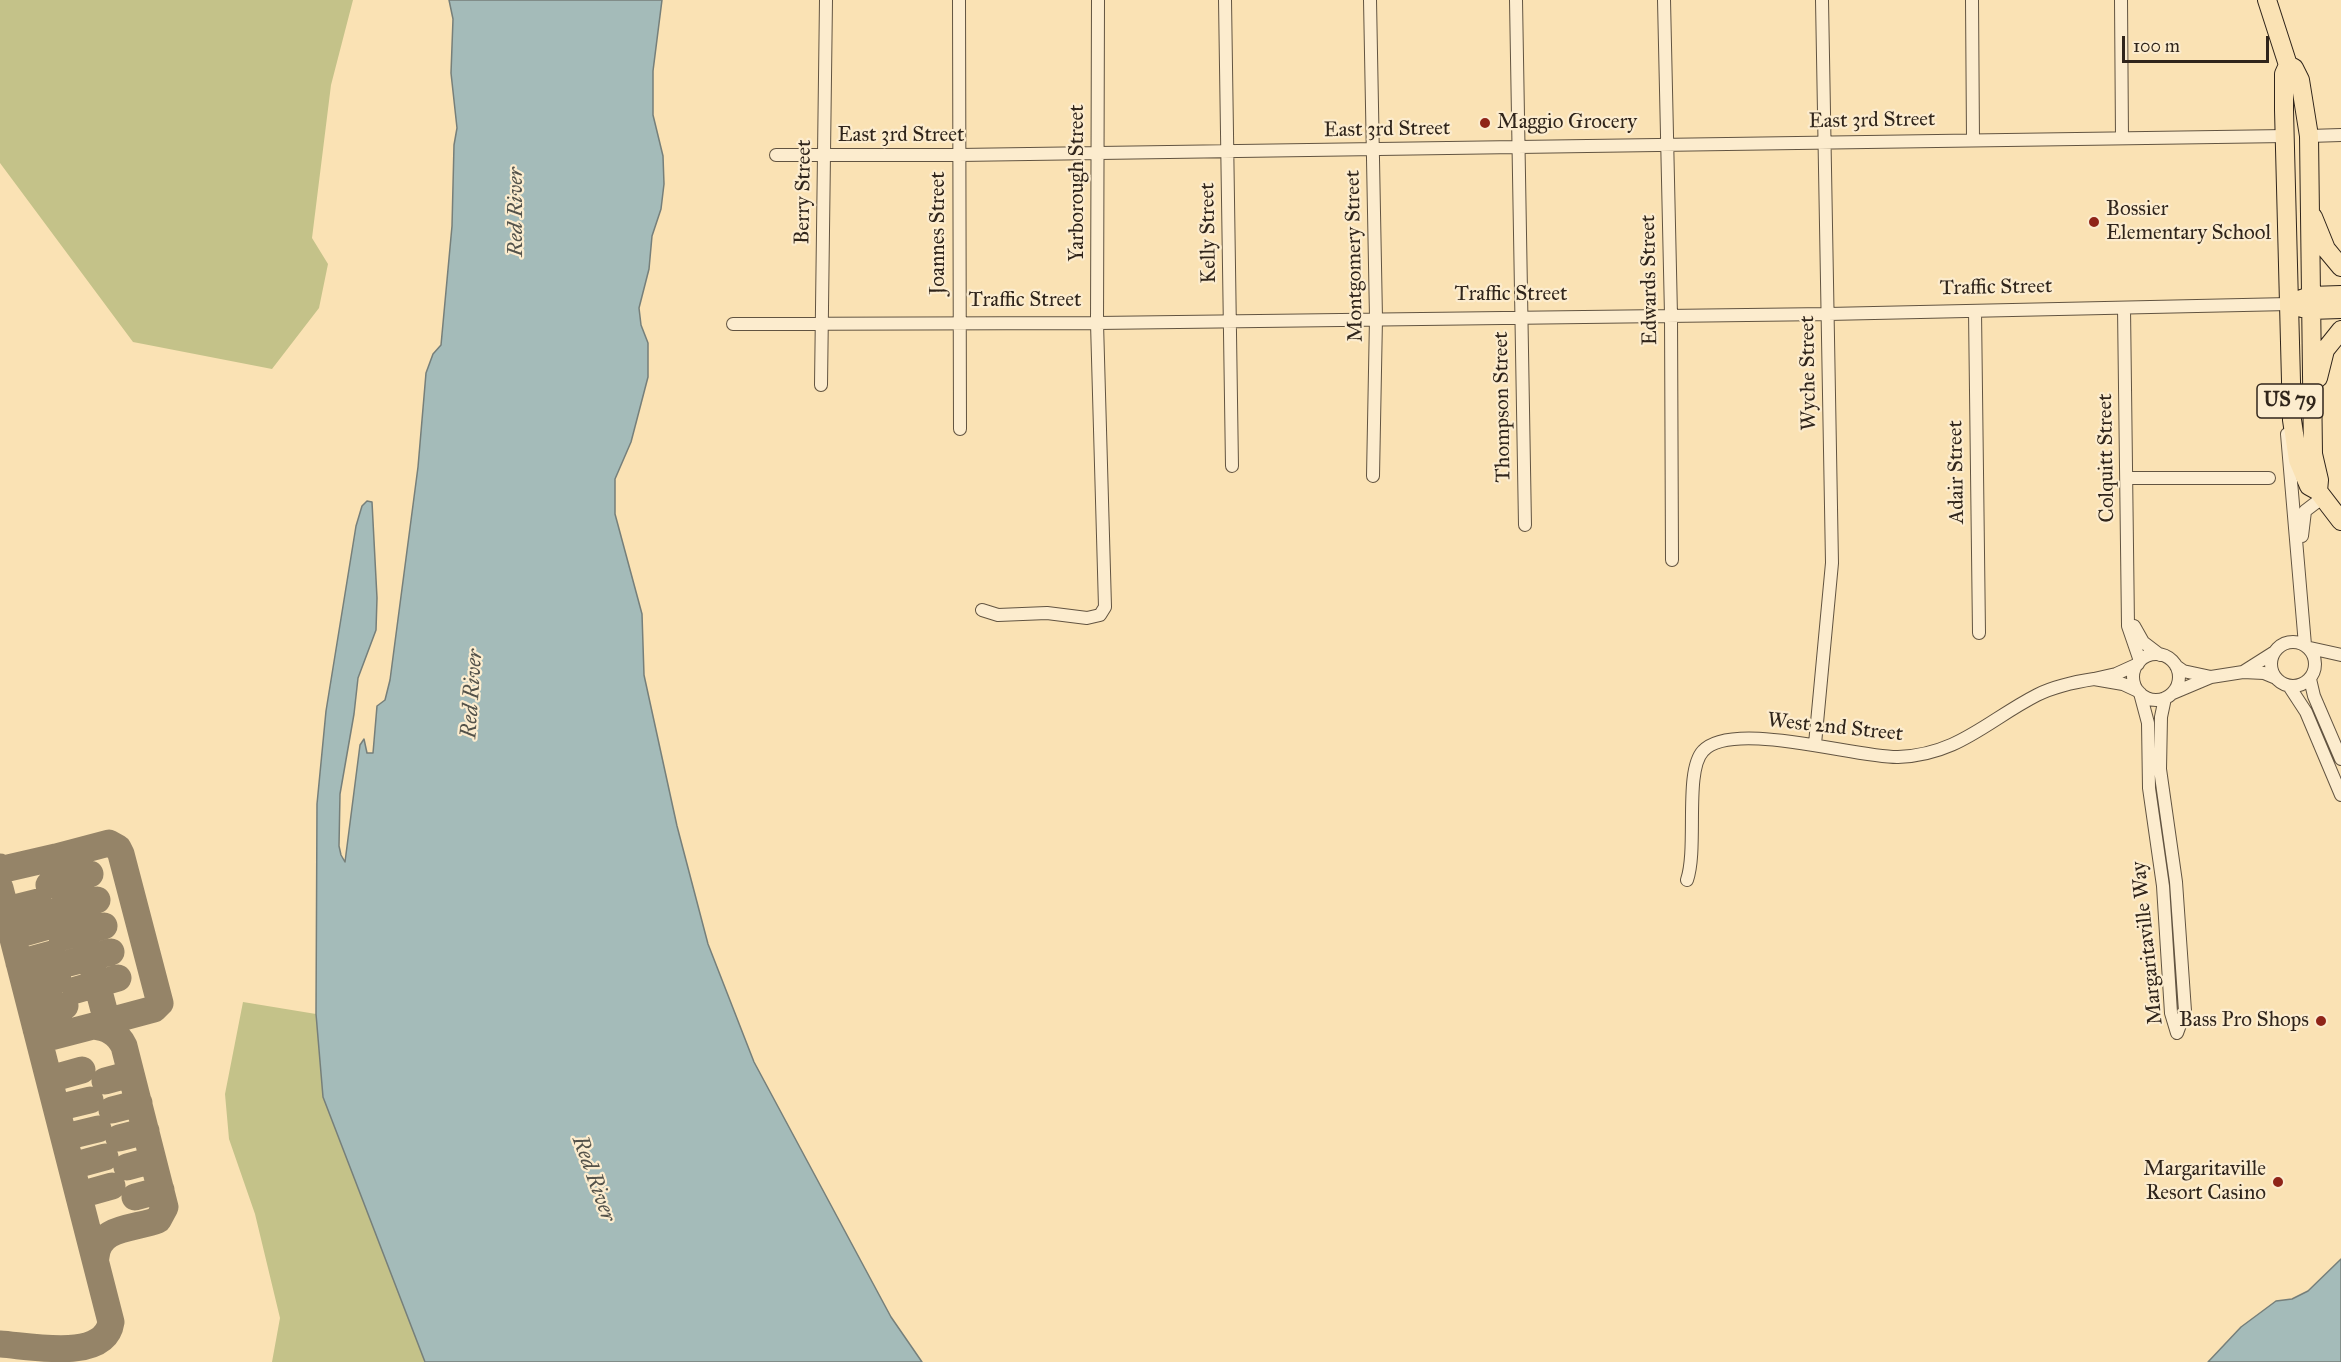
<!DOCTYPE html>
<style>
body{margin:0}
#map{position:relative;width:2341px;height:1362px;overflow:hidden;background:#fae2b4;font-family:"IM FELL Great Primer",serif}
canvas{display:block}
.scale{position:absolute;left:2122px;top:36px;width:147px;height:27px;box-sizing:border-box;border:3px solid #30251b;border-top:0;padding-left:8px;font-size:18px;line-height:21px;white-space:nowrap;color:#30251b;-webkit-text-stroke:4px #fcecce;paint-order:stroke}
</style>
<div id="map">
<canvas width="2341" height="1362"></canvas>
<div class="scale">100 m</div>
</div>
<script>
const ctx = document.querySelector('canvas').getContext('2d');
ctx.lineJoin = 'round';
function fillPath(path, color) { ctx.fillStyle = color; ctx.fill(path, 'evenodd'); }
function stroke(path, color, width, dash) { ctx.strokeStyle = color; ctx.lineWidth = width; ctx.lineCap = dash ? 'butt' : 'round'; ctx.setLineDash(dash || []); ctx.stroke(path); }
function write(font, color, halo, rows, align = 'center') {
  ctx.font = font + ' "IM FELL Great Primer",serif'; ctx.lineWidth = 4.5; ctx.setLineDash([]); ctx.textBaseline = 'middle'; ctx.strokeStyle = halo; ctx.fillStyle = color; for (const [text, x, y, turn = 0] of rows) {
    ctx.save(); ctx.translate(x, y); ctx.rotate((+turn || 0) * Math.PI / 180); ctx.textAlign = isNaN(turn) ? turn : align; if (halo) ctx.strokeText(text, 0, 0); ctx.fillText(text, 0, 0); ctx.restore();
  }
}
const green = new Path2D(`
 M 0,0 L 353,0 L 331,85 L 312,238 L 328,264 L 319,308 L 272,369 L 133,342 L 0,163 Z
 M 243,1002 L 316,1014 L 323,1097 L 425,1362 L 272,1362 L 280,1318 L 255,1214 L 229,1139 L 225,1094 Z`);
const water = new Path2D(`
 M 449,0 L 662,0 L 653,71 L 653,115 L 663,156 L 664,184 L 661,209 L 652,236 L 649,269 L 639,308 L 641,325 L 648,343 L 648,377 L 631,442 L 615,479 L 615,514 L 642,614 L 644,675 L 677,826 L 708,944 L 754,1062 L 891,1317 L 922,1362 L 425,1362 L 323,1097 L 316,1014 L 317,804 L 326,711 L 356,526 L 362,506 L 367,501 L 372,502 L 377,598 L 376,630 L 358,678 L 354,714 L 340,794 L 339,846 L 341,855 L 345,862 L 360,745 L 364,739 L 367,753 L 373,753 L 377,706 L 385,700 L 390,680 L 418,467 L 426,373 L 433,354 L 441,345 L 452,226 L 454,145 L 457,128 L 451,73 L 453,19 Z
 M 2341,1259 L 2341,1362 L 2208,1362 L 2241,1327 L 2276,1301 L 2292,1299 L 2308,1291 Z`);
const taxiway = new Path2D(`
 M 56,857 L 109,843 L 118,848 L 121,854 L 160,1003 L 154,1009 L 113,1020 L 105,1014
 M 0,867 L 4,869 L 56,857 L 64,859 L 105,1014 L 101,1024 L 51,1037 L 44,1036 L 36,1029
 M 49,885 L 90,874
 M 0,888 L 111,1322 C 105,1362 31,1346 0,1344
 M 6,910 L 38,902
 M 56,911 L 97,900
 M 13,936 L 45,927
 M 62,937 L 104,926
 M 19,963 L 52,954
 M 69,963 L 111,952
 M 26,989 L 58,980
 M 76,990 L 118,978
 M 33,1015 L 65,1006
 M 93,1026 C 107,1028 117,1032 124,1046 L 165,1207 L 158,1220 C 135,1229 98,1226 96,1257
 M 50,1079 L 82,1070
 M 105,1081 L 131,1074
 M 57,1108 L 90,1100
 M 112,1110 L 139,1103
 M 65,1137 L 98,1129
 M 119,1138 L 146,1131
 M 72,1166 L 105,1157
 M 127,1167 L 153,1160
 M 80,1195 L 112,1186
 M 135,1197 L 161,1190`);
const street = new Path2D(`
 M 959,0 L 960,429
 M 1225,0 L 1232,466
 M 1370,0 L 1376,318 L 1373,476
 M 1516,0 L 1525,525
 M 1664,0 L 1671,315 L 1672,560
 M 1972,0 L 1973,139
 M 2121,0 L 2122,138
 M 2309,136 L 2341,135
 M 776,155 L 959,155 L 2286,136
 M 2124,308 L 2128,626 L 2140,661
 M 1975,311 L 1979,633
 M 733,324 L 1097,323 L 1828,314 L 2289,304
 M 821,385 L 826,0
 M 2287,434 L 2305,645
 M 2127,478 L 2269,478
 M 2302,536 L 2305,511 L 2322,498
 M 982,610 L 998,615 L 1047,613 L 1087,618 L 1100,615 L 1105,607 L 1097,323 L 1098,0
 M 2134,626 L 2143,642 L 2160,655
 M2271 664a22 22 0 1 1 44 0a22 22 0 1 1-44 0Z
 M 2310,648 L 2341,655
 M 2273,653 L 2243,672 L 2264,673 L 2276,678
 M2133 677a23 23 0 1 1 46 0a23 23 0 1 1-46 0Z
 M 2138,664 L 2116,674 L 2094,679 L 2123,684 L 2138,691
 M 2211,677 L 2243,672
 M 2310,679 L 2314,696 L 2341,759
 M 2289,686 L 2306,712 L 2341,795
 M 2140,693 L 2148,723 L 2149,788 L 2163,886 L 2171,1013 L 2177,1033 L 2185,1011 L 2176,882 L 2160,769 L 2161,717 L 2165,698
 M 2173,693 L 2211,677 L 2183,671 L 2176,666
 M 1815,744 L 1832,563 L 1822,0
 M 1687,880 C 1698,848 1684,771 1703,751 C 1732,719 1857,758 1898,757 C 1958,755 1988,720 2037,695 C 2055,686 2074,682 2094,679`);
const primary = new Path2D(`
 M 2267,0 L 2288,65 L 2284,74 L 2284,110 L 2292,420 L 2298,460 L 2309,486 L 2318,491 L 2341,521
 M 2288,65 L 2294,68 L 2300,80 L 2309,136 L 2313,454 L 2319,480 L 2318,491
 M 2313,217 L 2326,249 L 2341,267
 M 2299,300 L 2310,296 L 2341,295
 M 2299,307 L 2310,310 L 2341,309
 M 2318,378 L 2325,350 L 2341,330`);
const markers = [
 [1485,123,6,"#8f2418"],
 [2094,222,6,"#8f2418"],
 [2321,1021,6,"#8f2418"],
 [2278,1182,6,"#8f2418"]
];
const shields = [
 [2290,401,66]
];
const shieldNames = [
 ["US 79",2290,401]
];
const streetNames = [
 ["East 3rd Street",1872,121,-1],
 ["East 3rd Street",1387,130,-1],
 ["East 3rd Street",901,136],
 ["Yarborough Street",1078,183,-90],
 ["Berry Street",804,192,-89],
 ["Joannes Street",939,233,-90],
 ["Kelly Street",1209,233,-91],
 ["Montgomery Street",1355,256,-91],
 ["Edwards Street",1650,280,-91],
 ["Traffic Street",1996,288,-1],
 ["Traffic Street",1511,295],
 ["Traffic Street",1025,301],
 ["Wyche Street",1809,373,-91],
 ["Thompson Street",1503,407,-91],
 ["Colquitt Street",2107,458,-91],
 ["Adair Street",1957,472,-91],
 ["West 2nd Street",1835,728,6],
 ["Margaritaville Way",2148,943,-96]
];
const poiNames = [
 ["Maggio Grocery",1497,123],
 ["Bossier",2106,210],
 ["Elementary School",2106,234],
 ["Bass Pro Shops",2309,1021,"right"],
 ["Margaritaville",2266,1170,"right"],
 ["Resort Casino",2266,1194,"right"]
];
const waterNames = [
 ["Red River",517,212,-90],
 ["Red River",473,694,-86],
 ["Red River",593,1179,70]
];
fillPath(green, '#c4c289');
fillPath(water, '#a4bbb9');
stroke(water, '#767f7a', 1.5);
stroke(taxiway, '#958468', 27);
stroke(street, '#625441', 14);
stroke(primary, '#30251b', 20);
stroke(street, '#fcecce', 12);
stroke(primary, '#fae2b4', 18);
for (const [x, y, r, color] of markers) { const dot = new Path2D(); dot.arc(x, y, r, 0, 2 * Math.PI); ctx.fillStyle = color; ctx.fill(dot); stroke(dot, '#fcecce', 2); }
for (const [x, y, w] of shields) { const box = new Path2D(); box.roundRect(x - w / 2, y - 17, w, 34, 4.5); ctx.fillStyle = '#fcecce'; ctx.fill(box); stroke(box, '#30251b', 1.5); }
write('bold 20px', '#30251b', null, shieldNames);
write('21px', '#30251b', '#fcecce', streetNames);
write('21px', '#30251b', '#fcecce', poiNames, 'left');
write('italic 22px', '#53524a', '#fcecce', waterNames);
</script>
